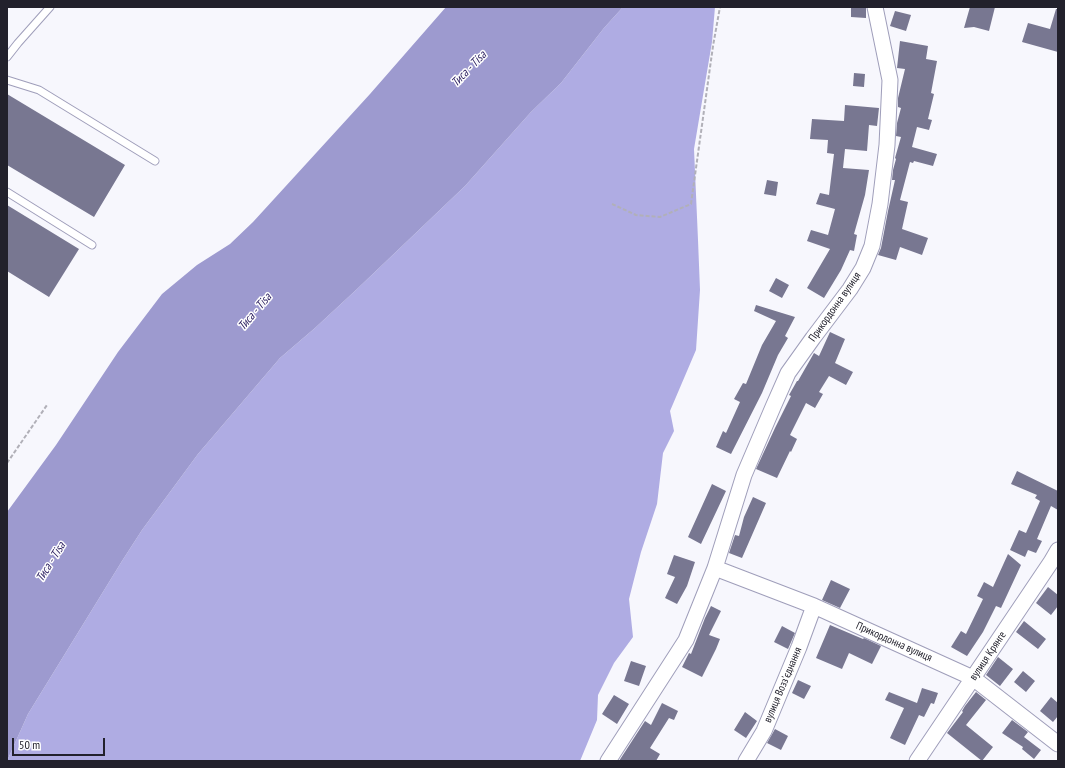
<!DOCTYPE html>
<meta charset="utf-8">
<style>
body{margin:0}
#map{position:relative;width:1065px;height:768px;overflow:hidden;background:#f7f7fd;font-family:"PT Sans Narrow",sans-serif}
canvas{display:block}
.frame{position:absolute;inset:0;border:8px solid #22212c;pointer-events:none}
.scale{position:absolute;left:12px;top:738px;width:93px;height:18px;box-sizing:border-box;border:2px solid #22212c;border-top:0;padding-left:5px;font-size:12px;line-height:14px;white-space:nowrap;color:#22212c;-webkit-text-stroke:3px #fff;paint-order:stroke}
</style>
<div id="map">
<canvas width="1065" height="768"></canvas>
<div class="frame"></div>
<div class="scale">50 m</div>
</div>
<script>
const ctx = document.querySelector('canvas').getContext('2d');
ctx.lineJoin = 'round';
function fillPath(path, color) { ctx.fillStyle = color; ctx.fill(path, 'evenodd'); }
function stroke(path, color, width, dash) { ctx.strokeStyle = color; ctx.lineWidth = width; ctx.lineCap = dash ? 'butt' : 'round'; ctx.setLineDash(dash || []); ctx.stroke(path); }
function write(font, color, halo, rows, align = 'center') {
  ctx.font = font + ' "PT Sans Narrow",sans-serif'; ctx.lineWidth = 3; ctx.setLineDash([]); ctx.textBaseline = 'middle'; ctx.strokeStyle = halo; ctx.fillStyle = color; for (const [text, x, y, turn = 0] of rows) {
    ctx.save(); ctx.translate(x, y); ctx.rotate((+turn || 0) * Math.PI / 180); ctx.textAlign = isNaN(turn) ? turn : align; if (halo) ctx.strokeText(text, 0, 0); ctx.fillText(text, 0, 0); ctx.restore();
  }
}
const forest = new Path2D(`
 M 623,7 L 715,7 L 712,42 L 694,149 L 698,240 L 700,290 L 696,350 L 670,411 L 674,431 L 663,453 L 657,504 L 641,552 L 629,599 L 633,637 L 614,663 L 598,695 L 597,720 L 580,761 L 7,761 L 28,714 L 122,561 L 142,530 L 198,454 L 280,358 L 315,328 L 356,290 L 465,186 L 531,112 L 561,83 L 604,28 Z`);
const water = new Path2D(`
 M 446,7 L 623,7 L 604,28 L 561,83 L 531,112 L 465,186 L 356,290 L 315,328 L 280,358 L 198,454 L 142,530 L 122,561 L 28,714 L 7,761 L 7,512 L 56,445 L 118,352 L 162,294 L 197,265 L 230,244 L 253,222 L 370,94 Z`);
const building = new Path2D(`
 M 851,7 L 866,7 L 866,18 L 851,17 Z
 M 970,7 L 995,7 L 989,31 L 974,27 L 964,28 Z
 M 1056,9 L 1058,9 L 1058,52 L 1022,42 L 1028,23 L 1050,29 Z
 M 895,11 L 911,15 L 906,31 L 890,26 Z
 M 900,41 L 928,46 L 926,59 L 937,61 L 931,93 L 934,94 L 928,119 L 932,120 L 929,130 L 917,127 L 912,147 L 937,154 L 933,166 L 914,161 L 913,163 L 910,162 L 900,200 L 908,202 L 902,229 L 928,238 L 922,255 L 900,247 L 896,260 L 878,255 L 881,248 L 888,211 L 895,180 L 892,180 L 893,170 L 896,159 L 895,158 L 901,137 L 896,136 L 897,123 L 901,108 L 898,107 L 898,98 L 905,69 L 897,68 Z
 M 854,73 L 865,74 L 864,87 L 853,86 Z
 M 7,94 L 125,165 L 94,217 L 7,165 Z
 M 845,105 L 879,108 L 877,126 L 869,125 L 867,151 L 845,149 L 843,168 L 869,170 L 865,195 L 854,234 L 857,235 L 854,251 L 850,250 L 841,270 L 824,298 L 807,288 L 830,249 L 807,241 L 811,230 L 828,235 L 835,209 L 816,204 L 820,193 L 829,195 L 834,154 L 827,153 L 828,140 L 810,139 L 812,119 L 844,121 Z
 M 767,180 L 778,182 L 776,196 L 764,194 Z
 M 7,205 L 79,249 L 49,297 L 7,271 Z
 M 776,278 L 789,285 L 782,298 L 769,291 Z
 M 756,305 L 795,317 L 785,336 L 788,338 L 778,355 L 762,393 L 731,454 L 716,447 L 723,431 L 726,433 L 740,402 L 734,399 L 743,383 L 746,384 L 762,345 L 776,321 L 754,311 Z
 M 830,332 L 845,339 L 835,363 L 853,372 L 846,385 L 829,376 L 819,392 L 823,394 L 815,408 L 806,403 L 790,435 L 797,439 L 791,452 L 790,451 L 777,478 L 756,469 L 775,428 L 791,396 L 789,395 L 797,381 L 798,381 L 814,353 L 819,356 Z
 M 1017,471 L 1058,491 L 1058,510 L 1051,506 L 1037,539 L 1042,541 L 1036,553 L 1028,550 L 1025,557 L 1010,550 L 1019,530 L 1026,533 L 1040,501 L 1035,498 L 1037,495 L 1011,484 Z
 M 712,484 L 726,491 L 701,544 L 688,537 Z
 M 753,497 L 766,503 L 742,558 L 729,553 L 735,535 L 739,536 L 744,517 Z
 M 1008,554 L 1021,565 L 1001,608 L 996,606 L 983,632 L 967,656 L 951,647 L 961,631 L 966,634 L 983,599 L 977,596 L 984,582 L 993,587 Z
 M 674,555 L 695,562 L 687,586 L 677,604 L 665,598 L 675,577 L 667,574 Z
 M 831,580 L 850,589 L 840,608 L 822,600 Z
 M 1048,587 L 1058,595 L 1058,606 L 1051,615 L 1036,603 Z
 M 711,606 L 721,611 L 709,635 L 720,639 L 716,649 L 702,677 L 682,667 L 689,653 L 691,654 L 705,618 Z
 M 1024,621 L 1046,639 L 1038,649 L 1016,632 Z
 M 830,625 L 863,639 L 864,638 L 881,646 L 872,664 L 849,653 L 842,669 L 816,658 Z
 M 782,626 L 795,633 L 788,649 L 774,642 Z
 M 998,657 L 1013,669 L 1000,686 L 986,675 Z
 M 631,661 L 646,666 L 639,686 L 624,681 Z
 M 1023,671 L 1035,681 L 1026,692 L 1014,682 Z
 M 798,680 L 811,686 L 804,699 L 792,693 Z
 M 922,688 L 938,693 L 934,704 L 931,703 L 924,717 L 919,715 L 905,745 L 890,738 L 904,708 L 885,700 L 889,692 L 917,703 Z
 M 976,692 L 986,700 L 966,725 L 993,747 L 982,761 L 947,733 L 963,712 L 962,711 L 965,706 Z
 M 614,695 L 629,704 L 617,724 L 602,714 Z
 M 1051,697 L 1058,703 L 1058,716 L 1053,722 L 1040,711 Z
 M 662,703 L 678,711 L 674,720 L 669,718 L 650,748 L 660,754 L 656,761 L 619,761 L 645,721 L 651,725 Z
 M 745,712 L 757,721 L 746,738 L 734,730 Z
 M 1012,720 L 1028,732 L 1024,737 L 1041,750 L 1034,759 L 1022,749 L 1023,747 L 1002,733 Z
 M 775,729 L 788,736 L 781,750 L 767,743 Z`);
const path = new Path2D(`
 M 612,204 L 636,215 L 660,217 L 691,204 L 713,46 L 720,7
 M 7,463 L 47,405`);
const lane = new Path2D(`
 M 7,57 L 18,43 L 50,7
 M 7,80 L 39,90 L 155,161
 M 7,192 L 92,245`);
const street = new Path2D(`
 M 715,568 L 814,606 L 973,678 L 1058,744
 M 608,761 L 686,640 L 715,568 L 744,475 L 773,407 L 788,373 L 813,338 L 850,289 L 863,268 L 872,246 L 880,204 L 887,145 L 890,80 L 875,7
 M 746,761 L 764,731 L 799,647 L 814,606
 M 917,761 L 1051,562 L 1058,550`);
const streetNames = [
 ["Прикордонна вулиця",835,307,-55],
 ["Прикордонна вулиця",894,642,24],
 ["вулиця Крянге",988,656,-56],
 ["вулиця Воззʼєднання",783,685,-67]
];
const waterNames = [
 ["Тиса - Tisa",469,69,-46],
 ["Тиса - Tisa",255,312,-50],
 ["Тиса - Tisa",51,562,-58]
];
fillPath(forest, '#aface3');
fillPath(water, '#9d9acf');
fillPath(building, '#787791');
stroke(lane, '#9f9eba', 9);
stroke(street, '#9f9eba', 17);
stroke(path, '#b1b0b8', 2, [4, 2]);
stroke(lane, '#fff', 7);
stroke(street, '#fff', 15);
write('11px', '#22212c', '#fff', streetNames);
write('italic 12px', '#2f2363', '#fff', waterNames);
</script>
